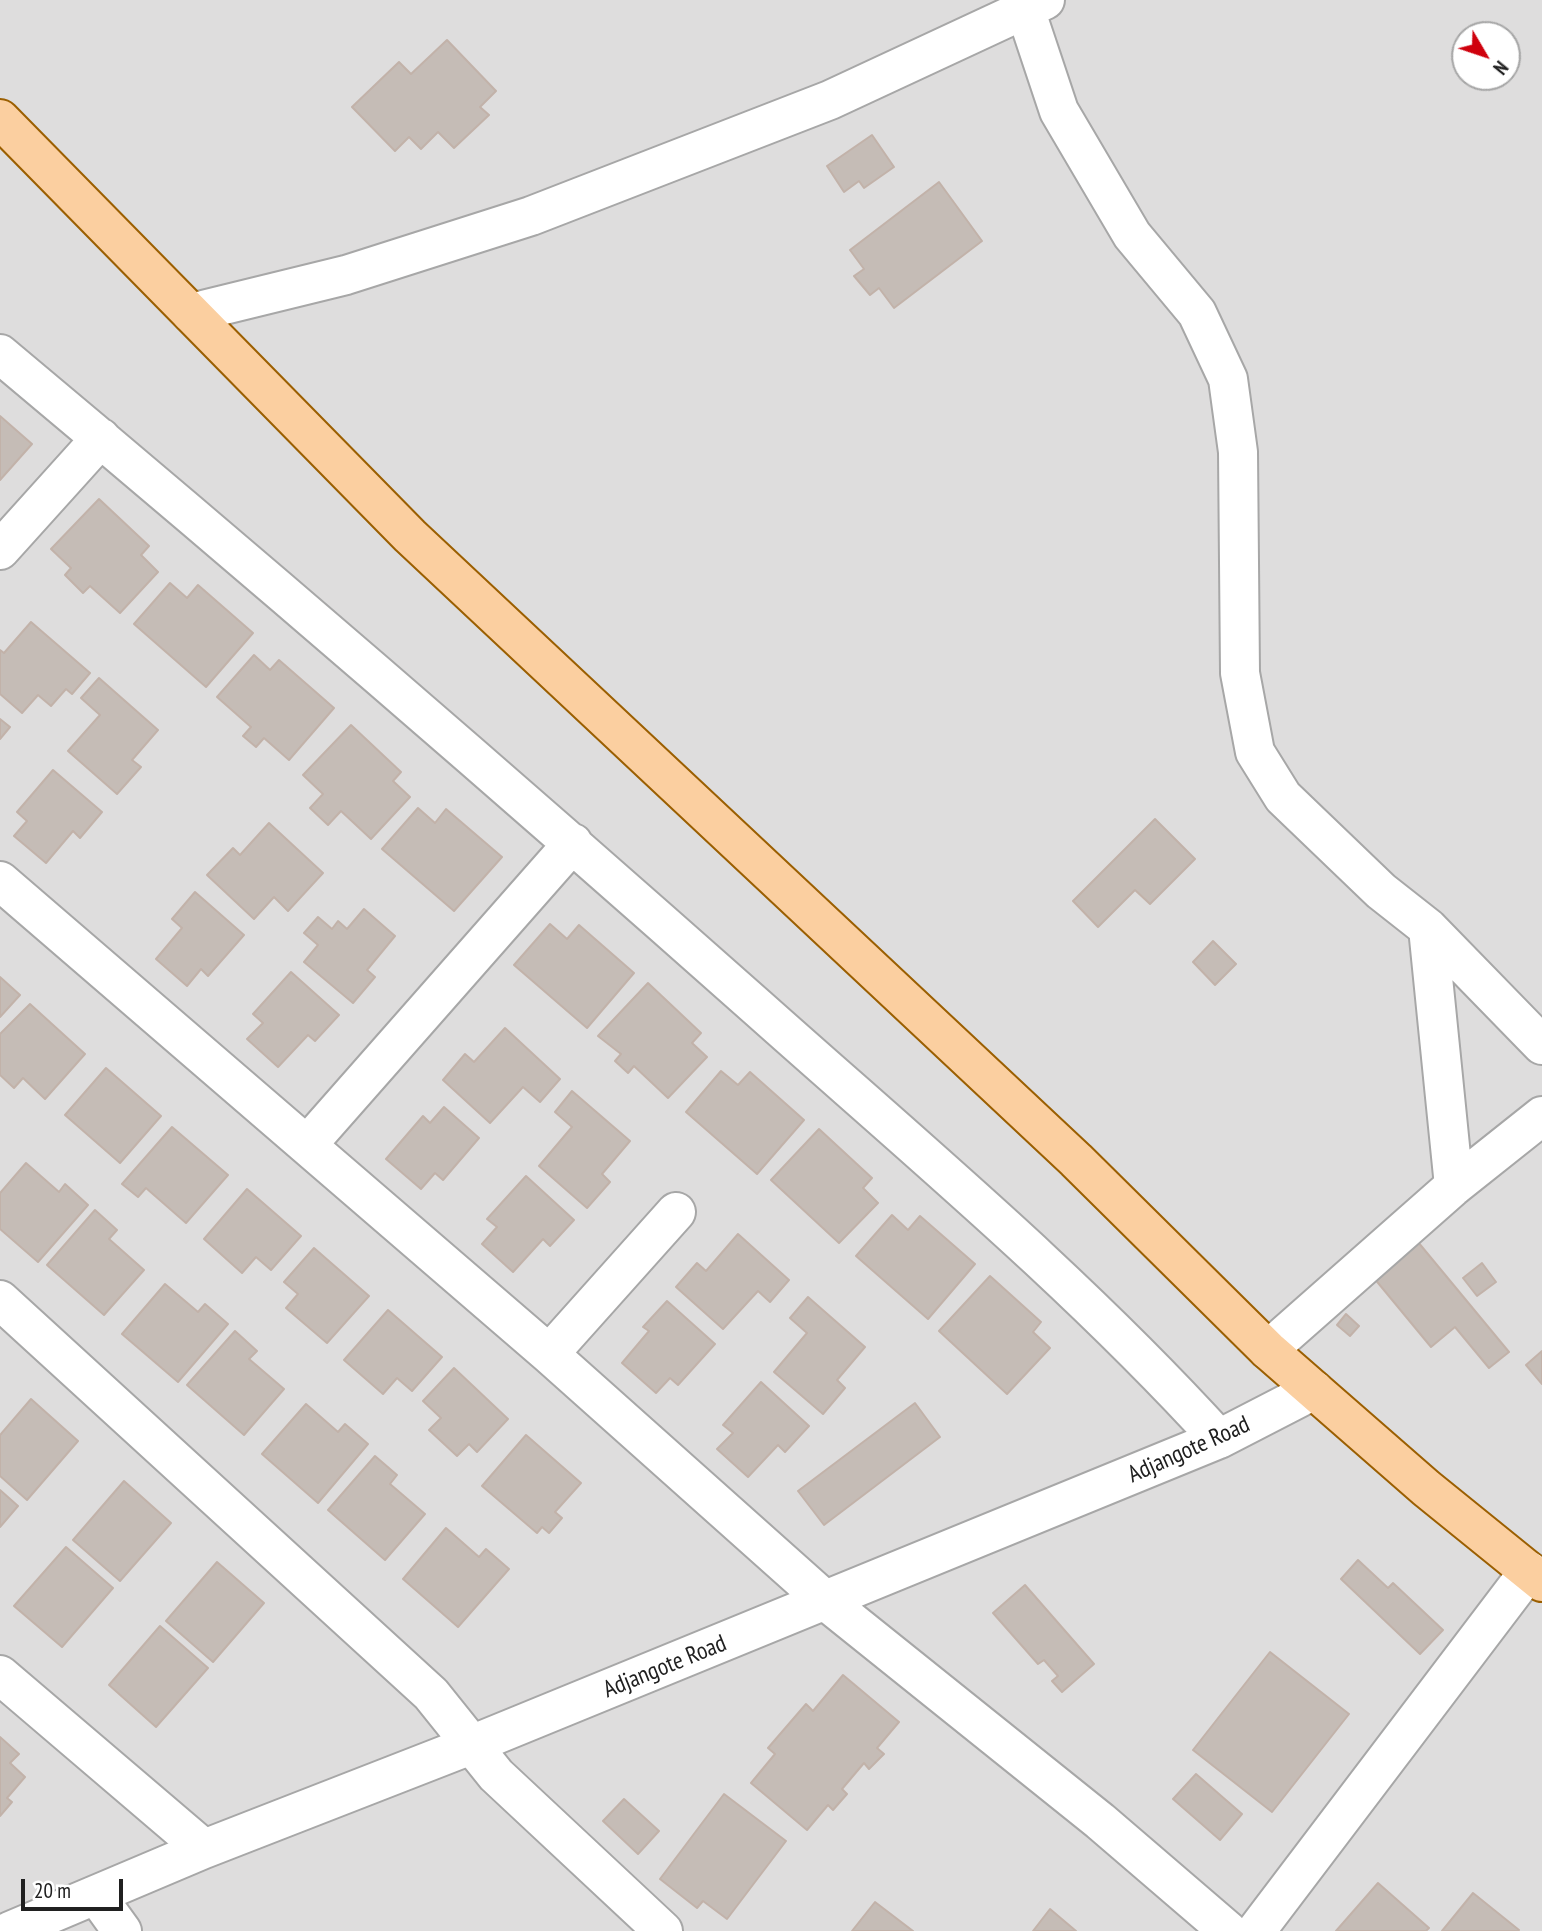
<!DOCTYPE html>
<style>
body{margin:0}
#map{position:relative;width:1542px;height:1931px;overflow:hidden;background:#f0ece6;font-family:"PT Sans Narrow",sans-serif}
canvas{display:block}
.north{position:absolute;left:1451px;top:21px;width:70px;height:70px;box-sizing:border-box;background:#fff;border:2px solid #a6a6a6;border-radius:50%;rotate:129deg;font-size:19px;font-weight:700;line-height:28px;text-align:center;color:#202020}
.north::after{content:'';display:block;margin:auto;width:24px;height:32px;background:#cf010d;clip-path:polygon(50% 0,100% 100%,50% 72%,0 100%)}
.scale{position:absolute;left:21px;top:1879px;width:102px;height:32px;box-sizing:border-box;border:4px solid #202020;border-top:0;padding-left:9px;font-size:21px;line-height:24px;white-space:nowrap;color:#202020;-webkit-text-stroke:5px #fff;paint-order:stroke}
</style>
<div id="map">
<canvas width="1542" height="1931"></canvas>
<div class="north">N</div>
<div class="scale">20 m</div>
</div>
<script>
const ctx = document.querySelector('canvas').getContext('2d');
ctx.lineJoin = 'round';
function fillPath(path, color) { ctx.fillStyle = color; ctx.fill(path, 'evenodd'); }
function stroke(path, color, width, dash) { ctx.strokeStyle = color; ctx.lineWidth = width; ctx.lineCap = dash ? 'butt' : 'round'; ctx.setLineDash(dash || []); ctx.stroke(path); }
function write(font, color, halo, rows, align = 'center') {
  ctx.font = font + ' "PT Sans Narrow",sans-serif'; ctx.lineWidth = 5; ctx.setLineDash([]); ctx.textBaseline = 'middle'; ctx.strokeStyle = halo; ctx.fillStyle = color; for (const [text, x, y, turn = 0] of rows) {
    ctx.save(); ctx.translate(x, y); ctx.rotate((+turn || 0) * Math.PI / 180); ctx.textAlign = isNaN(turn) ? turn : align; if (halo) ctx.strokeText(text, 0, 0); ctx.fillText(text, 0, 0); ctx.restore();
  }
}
const residential = new Path2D(`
 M 0,0 L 1542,0 L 1542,1931 L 0,1931 ZM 1465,35 L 1507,35 L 1507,77 L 1465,77 Z`);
const building = new Path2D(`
 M 447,40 L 496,91 L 480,107 L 489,115 L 454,148 L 438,132 L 421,149 L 409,137 L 395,151 L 352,107 L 399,62 L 411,74 Z
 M 872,135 L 894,167 L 864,188 L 859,181 L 844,192 L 827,166 Z
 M 939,182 L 982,241 L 894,308 L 879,288 L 870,295 L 854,276 L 864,269 L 850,250 Z
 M 0,416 L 32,444 L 0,480 Z
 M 99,499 L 149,546 L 141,555 L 158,572 L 120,613 L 90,586 L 83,593 L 65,575 L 71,568 L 51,549 Z
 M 170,583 L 187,598 L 198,585 L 253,633 L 206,687 L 134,624 Z
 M 31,622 L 90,673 L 72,694 L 66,689 L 51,706 L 38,695 L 22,713 L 0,694 L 0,650 L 4,653 Z
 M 254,655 L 270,670 L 279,660 L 334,708 L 289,760 L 264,738 L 256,747 L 243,736 L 251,727 L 217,697 Z
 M 99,678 L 158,730 L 132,760 L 141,767 L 117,794 L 68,751 L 100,715 L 81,698 Z
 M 0,719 L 10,727 L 0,739 Z
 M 351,725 L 401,772 L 393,781 L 410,797 L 371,839 L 341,811 L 328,825 L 310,808 L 323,794 L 303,775 Z
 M 53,770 L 102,812 L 80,838 L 73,831 L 46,863 L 14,836 L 27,821 L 17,812 Z
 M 418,808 L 435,823 L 446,809 L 502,857 L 454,911 L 382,849 Z
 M 1155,819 L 1195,859 L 1150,904 L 1135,890 L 1098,927 L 1073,901 Z
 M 269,823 L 323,873 L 288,911 L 274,897 L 254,919 L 207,875 L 233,848 L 240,855 Z
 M 195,892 L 244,935 L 208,976 L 201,969 L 187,986 L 156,959 L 182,928 L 172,919 Z
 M 364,909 L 395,936 L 367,970 L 375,977 L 353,1003 L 304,962 L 318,945 L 304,933 L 318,917 L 332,929 L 338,921 L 347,929 Z
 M 550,924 L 567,939 L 579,925 L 634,973 L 587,1028 L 514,965 Z
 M 1213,941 L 1236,964 L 1215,985 L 1193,962 Z
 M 291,972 L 339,1015 L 315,1041 L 308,1035 L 278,1067 L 247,1039 L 263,1023 L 253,1014 Z
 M 0,977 L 20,995 L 0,1017 Z
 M 648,983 L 701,1033 L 692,1043 L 707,1057 L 668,1098 L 634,1066 L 628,1073 L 615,1061 L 621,1054 L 598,1036 Z
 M 30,1004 L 85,1054 L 45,1099 L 23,1078 L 14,1088 L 0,1075 L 0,1034 Z
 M 505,1028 L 560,1079 L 540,1102 L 523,1087 L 490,1123 L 443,1080 L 465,1054 L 474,1062 Z
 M 106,1068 L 161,1116 L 120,1163 L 65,1115 Z
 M 721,1071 L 738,1085 L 750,1072 L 804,1120 L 757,1174 L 686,1112 Z
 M 572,1091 L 630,1141 L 602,1174 L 610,1182 L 587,1208 L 539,1166 L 572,1127 L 555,1112 Z
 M 444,1107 L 479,1138 L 443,1180 L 435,1173 L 421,1189 L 386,1159 L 423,1116 L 430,1123 Z
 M 172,1127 L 228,1175 L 186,1223 L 146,1188 L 138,1197 L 122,1184 Z
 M 819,1129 L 872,1178 L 863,1188 L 878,1203 L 839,1243 L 771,1180 Z
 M 26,1163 L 59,1192 L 65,1184 L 88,1205 L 38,1262 L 0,1229 L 0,1193 Z
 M 526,1176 L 574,1220 L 550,1246 L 543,1239 L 513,1272 L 482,1244 L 497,1227 L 487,1219 Z
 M 247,1189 L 301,1236 L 271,1270 L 256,1257 L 242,1273 L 204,1239 Z
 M 95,1210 L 117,1230 L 109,1239 L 144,1270 L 104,1315 L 47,1265 Z
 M 892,1215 L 908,1230 L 920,1216 L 975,1264 L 928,1319 L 856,1256 Z
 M 738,1234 L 789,1280 L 770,1302 L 758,1291 L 723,1329 L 676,1287 L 697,1263 L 706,1271 Z
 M 1413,1236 L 1509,1352 L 1489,1368 L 1455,1327 L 1431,1347 L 1369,1272 Z
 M 314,1248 L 369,1296 L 327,1343 L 286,1308 L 298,1294 L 284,1282 Z
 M 1482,1263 L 1496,1282 L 1477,1296 L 1463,1278 Z
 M 990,1276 L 1041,1322 L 1033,1332 L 1050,1348 L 1007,1394 L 939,1331 Z
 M 165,1284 L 198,1312 L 205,1304 L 228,1324 L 178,1382 L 122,1334 Z
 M 808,1297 L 865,1347 L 837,1380 L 845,1388 L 823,1414 L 774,1372 L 807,1333 L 790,1318 Z
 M 667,1301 L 715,1344 L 678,1385 L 670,1378 L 656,1393 L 622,1363 L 649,1331 L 643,1327 Z
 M 388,1310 L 442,1357 L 412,1391 L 397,1378 L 383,1394 L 344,1360 Z
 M 1346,1314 L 1359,1326 L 1350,1336 L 1337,1325 Z
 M 235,1331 L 257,1351 L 249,1359 L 284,1389 L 244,1435 L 187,1385 Z
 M 1542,1351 L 1542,1384 L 1526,1365 Z
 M 454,1368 L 508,1419 L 477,1452 L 469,1444 L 457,1456 L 429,1430 L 441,1418 L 423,1401 Z
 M 761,1382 L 809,1426 L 785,1452 L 778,1445 L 748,1477 L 717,1449 L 733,1433 L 723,1425 Z
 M 31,1399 L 78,1441 L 27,1500 L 0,1476 L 0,1435 Z
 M 915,1403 L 940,1437 L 824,1525 L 798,1491 Z
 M 306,1404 L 338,1432 L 345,1424 L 368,1444 L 318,1503 L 262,1454 Z
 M 526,1435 L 581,1483 L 555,1512 L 562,1518 L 549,1533 L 542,1527 L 537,1533 L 482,1486 Z
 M 375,1456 L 397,1475 L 390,1484 L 425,1514 L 385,1560 L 328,1510 Z
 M 124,1481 L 171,1523 L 120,1581 L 73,1540 Z
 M 0,1490 L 18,1506 L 0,1527 Z
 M 446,1528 L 479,1557 L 486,1549 L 509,1569 L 458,1627 L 403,1579 Z
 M 66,1547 L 113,1588 L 62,1647 L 14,1606 Z
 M 1358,1560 L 1388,1588 L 1393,1583 L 1443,1630 L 1420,1654 L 1341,1579 Z
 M 217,1562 L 264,1603 L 213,1662 L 166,1621 Z
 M 1025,1585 L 1094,1664 L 1062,1692 L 1052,1681 L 1058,1676 L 1044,1660 L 1038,1664 L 993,1613 Z
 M 160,1626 L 208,1668 L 156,1727 L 109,1685 Z
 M 1270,1652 L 1349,1714 L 1272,1812 L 1193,1750 Z
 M 843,1675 L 899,1722 L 877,1748 L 884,1754 L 869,1769 L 864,1763 L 842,1789 L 847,1794 L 833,1810 L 828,1805 L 807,1830 L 751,1783 L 775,1754 L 768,1748 L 806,1704 L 813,1711 Z
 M 0,1737 L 19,1754 L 10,1763 L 25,1777 L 7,1798 L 12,1802 L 0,1816 Z
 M 1196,1774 L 1242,1814 L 1220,1840 L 1173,1799 Z
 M 724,1794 L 786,1841 L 727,1919 L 703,1901 L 697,1908 L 660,1879 Z
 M 624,1799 L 659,1831 L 638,1854 L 603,1821 Z
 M 1378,1883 L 1429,1928 L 1426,1931 L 1336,1931 Z
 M 1473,1893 L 1519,1930 L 1518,1931 L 1442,1931 Z
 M 875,1902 L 913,1931 L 852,1931 Z
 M 1050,1909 L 1076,1931 L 1033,1931 Z`);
const minor = new Path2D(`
 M 1022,0 L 1059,111 L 1132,235 L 1197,313 L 1228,379 L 1238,452 L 1240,673 L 1255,752 L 1283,797 L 1381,891 L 1428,928 L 1542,1045
 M 191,313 L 346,275 L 531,216 L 830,100 L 1045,0
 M 0,354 C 256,568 508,786 758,1008 C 915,1148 1077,1283 1219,1439
 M 0,550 L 101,438
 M 0,881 L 549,1354 L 827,1602 L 1100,1821 L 1228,1931
 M 1428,928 L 1454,1186
 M 307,1145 L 573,843
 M 0,1300 L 431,1694 L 496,1775 L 663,1931
 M 1268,1350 L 1454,1186 L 1542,1116
 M 549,1354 L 676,1212
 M 0,1675 L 204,1849
 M 96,1895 L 122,1931
 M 10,1931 L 204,1849 L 471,1745 L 1219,1439 L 1314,1390
 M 1256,1931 L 1529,1571`);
const major = new Path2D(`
 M 0,119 L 410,536 L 1076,1160 L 1268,1350 L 1426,1488 L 1542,1582`);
const streetNames = [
 ["Adjangote Road",1189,1450,-24],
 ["Adjangote Road",665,1667,-22]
];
fillPath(residential, '#dedddd');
fillPath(building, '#c5bcb6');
stroke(building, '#c2b2a9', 2);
stroke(minor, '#a7a7a7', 42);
stroke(major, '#9b5f01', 42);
stroke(minor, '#fff', 38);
stroke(major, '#fbcfa0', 38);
write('24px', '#202020', '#fff', streetNames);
</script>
